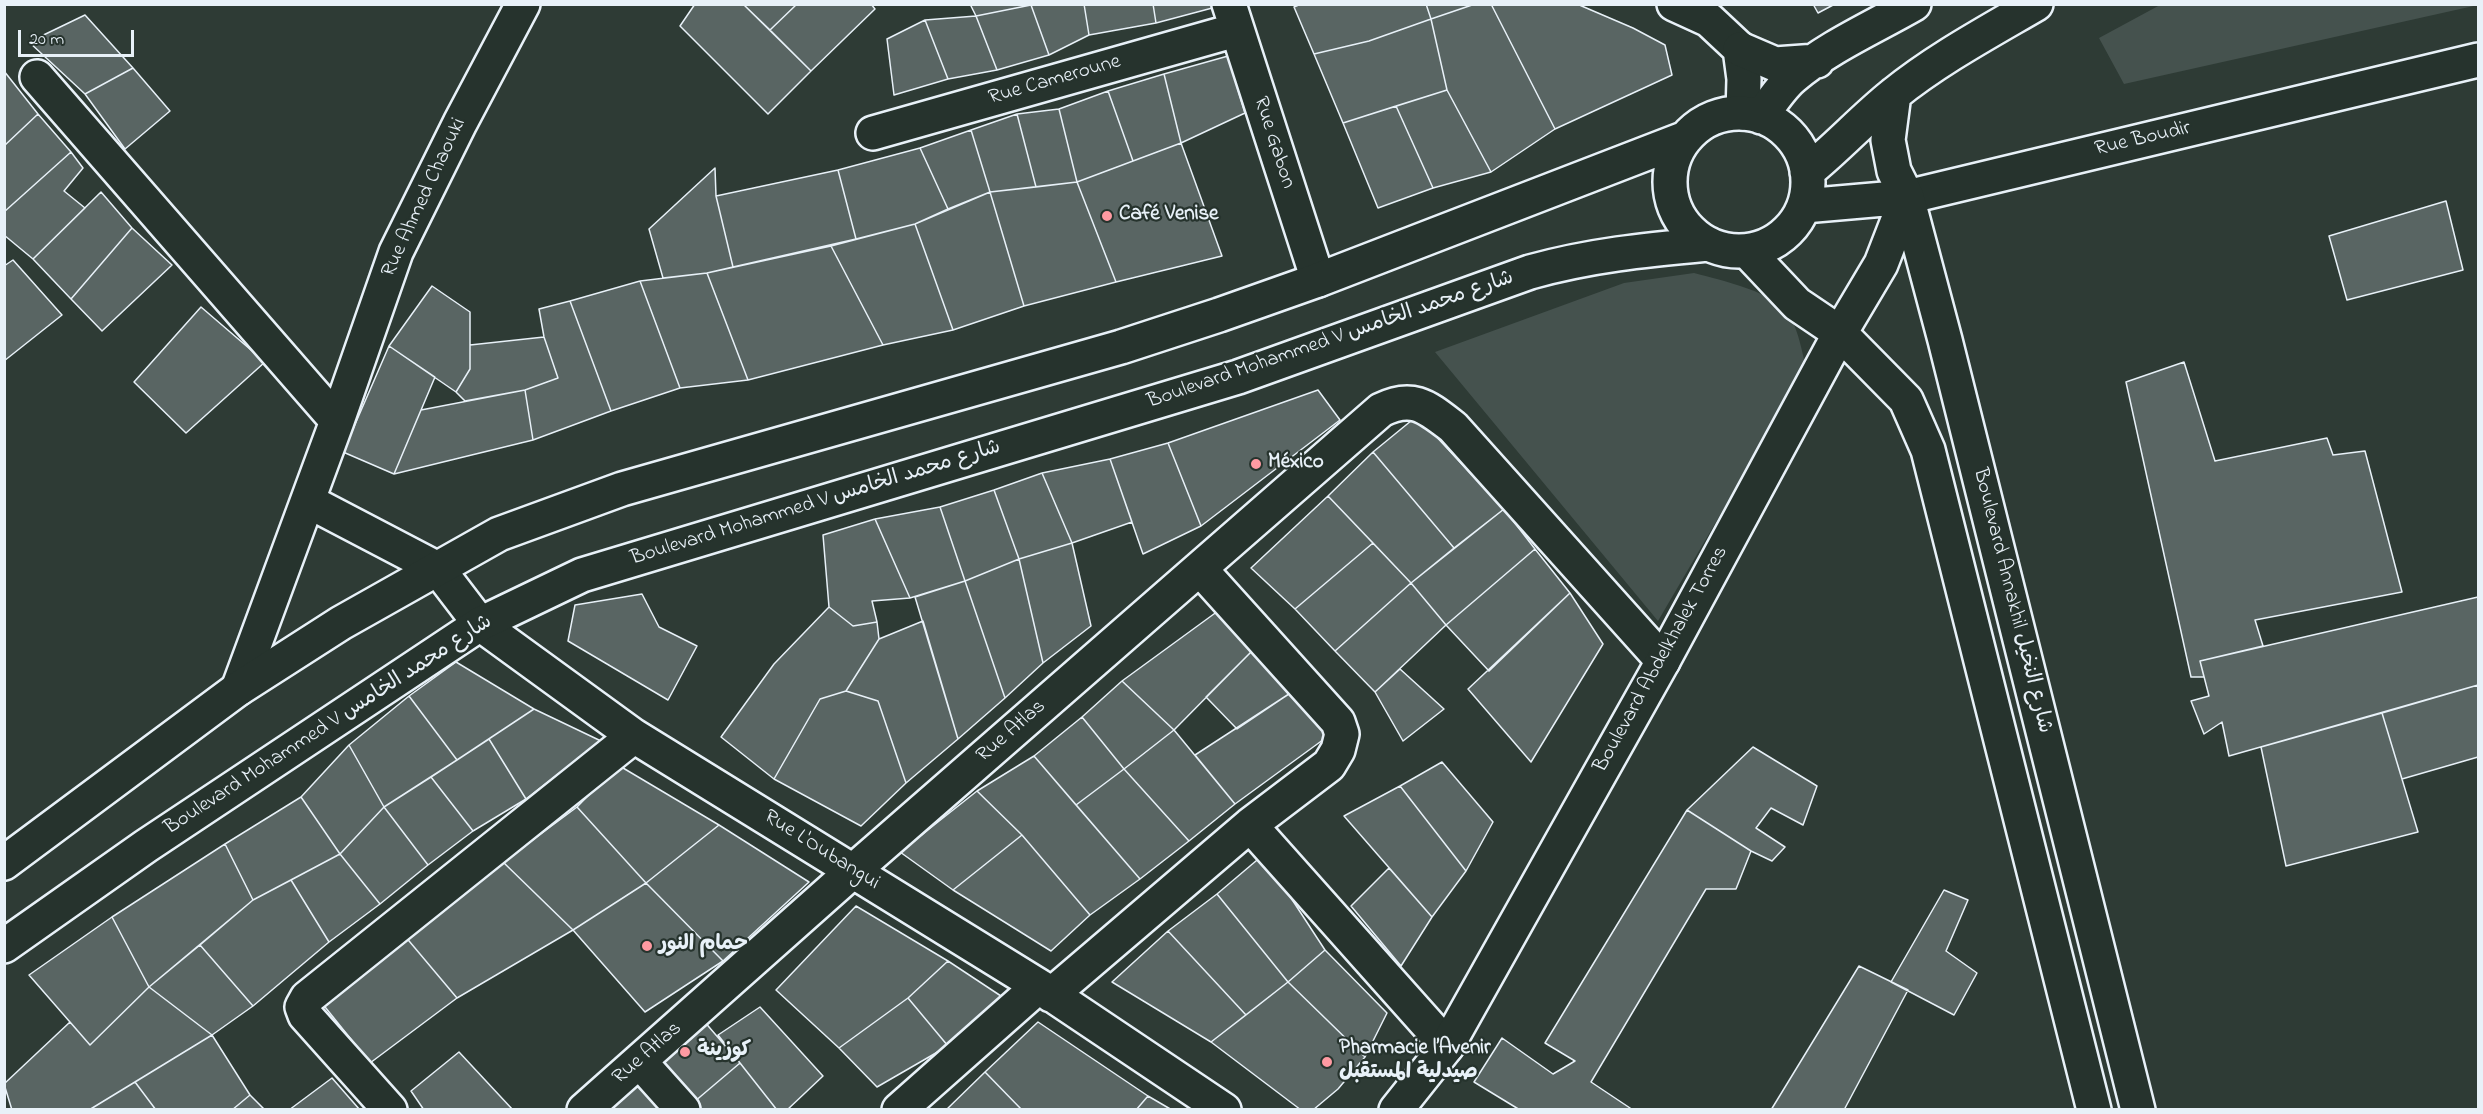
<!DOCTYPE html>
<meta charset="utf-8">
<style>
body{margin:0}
#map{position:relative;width:2483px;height:1114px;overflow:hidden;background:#2e3b35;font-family:"Indie Flower",sans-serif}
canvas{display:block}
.frame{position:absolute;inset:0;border:6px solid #e8f1f8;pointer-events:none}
.scale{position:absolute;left:18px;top:30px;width:116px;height:27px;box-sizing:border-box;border:3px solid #e8f1f8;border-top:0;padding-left:8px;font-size:18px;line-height:21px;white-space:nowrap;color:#e8f1f8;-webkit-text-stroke:4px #26332d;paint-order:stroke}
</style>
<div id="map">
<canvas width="2483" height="1114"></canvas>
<div class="frame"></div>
<div class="scale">20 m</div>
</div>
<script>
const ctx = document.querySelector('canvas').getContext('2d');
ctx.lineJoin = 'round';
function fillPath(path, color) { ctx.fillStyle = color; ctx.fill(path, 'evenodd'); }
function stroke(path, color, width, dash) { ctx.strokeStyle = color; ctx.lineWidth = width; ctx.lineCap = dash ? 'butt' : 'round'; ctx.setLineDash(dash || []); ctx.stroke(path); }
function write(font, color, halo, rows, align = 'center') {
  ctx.font = font + ' "Indie Flower","Playpen Sans Arabic",sans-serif'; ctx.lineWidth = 4.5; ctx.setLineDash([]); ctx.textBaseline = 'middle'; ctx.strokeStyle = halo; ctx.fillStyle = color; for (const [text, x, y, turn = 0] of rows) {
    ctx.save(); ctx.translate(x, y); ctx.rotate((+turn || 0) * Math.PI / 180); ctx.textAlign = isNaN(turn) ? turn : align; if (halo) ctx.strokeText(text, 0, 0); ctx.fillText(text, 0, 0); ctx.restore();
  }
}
const green = new Path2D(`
 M 2160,5 L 2160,4 L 2478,5 L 2124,84 L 2099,38 Z
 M 1694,273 C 1722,281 1776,291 1791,318 C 1799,334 1802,351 1806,368 L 1658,621 L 1435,352 L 1624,283 Z`);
const building = new Path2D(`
 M 695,4 L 743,4 L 811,71 L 768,114 L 680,26 Z
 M 743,4 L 797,4 L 770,30 Z
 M 797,4 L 871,4 L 875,9 L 811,71 L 770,30 Z
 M 970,4 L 1031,4 L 1031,5 L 976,16 Z
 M 1084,4 L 1153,4 L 1156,23 L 1089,35 Z
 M 1084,4 L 1089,35 L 1049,55 L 1031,5 Z
 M 1153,4 L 1215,4 L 1216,7 L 1156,23 Z
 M 1301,4 L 1426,4 L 1431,19 L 1369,41 L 1314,54 L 1294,7 Z
 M 1426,4 L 1475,4 L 1431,19 Z
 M 1475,4 L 1491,4 L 1555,129 L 1491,172 L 1447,90 L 1431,19 Z
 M 1491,4 L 1577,4 L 1633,28 L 1665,45 L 1672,75 L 1555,129 Z
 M 1813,4 L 1835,4 L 1818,13 Z
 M 1031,5 L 1049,55 L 997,70 L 976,16 Z
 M 85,15 L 133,68 L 85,94 L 29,42 Z
 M 976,16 L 997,70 L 948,79 L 925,20 Z
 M 1431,19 L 1447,90 L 1343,123 L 1314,54 L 1369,41 Z
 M 925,20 L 948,79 L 894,95 L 887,39 Z
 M 1228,56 L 1245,113 L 1181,143 L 1164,74 Z
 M 133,68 L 170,111 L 125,149 L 85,94 Z
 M 4,71 L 38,114 L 4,146 Z
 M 1164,74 L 1181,143 L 1133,161 L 1108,91 Z
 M 1447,90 L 1491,172 L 1433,188 L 1396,106 Z
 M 1108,91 L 1133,161 L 1077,182 L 1059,109 Z
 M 1396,106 L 1433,188 L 1378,208 L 1343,123 Z
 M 1059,109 L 1077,182 L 1036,187 L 1017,114 Z
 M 38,114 L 71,152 L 4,212 L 4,146 Z
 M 1017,114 L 1036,187 L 990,192 L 971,130 Z
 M 971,130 L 990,192 L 948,209 L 920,148 Z
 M 1181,143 L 1222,256 L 1116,282 L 1077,182 Z
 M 920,148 L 948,209 L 915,224 L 856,239 L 838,170 Z
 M 71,152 L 83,168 L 64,191 L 85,208 L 33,259 L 4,235 L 4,212 Z
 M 715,168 L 716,196 L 733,267 L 707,273 L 663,278 L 649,229 Z
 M 838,170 L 856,239 L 733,267 L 716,196 Z
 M 1077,182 L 1116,282 L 1024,306 L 990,192 Z
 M 101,192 L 132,228 L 71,299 L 33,259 Z
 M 990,192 L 1024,306 L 953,330 L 915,224 Z
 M 2446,201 L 2463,270 L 2347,300 L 2329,236 Z
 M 915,224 L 953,330 L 883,345 L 831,246 Z
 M 132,228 L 172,265 L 102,331 L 71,299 Z
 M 831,246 L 883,345 L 748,380 L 707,273 Z
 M 13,260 L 62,315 L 4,361 L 4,266 Z
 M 707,273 L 748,380 L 680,388 L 640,281 Z
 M 640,281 L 680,388 L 611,411 L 570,301 Z
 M 432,286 L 470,312 L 470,369 L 456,392 L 389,346 Z
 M 570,301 L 611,411 L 533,440 L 525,390 L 558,378 L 544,337 L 539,309 Z
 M 201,307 L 265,362 L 186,433 L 134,382 Z
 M 544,337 L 558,378 L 525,390 L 465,401 L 456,392 L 470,369 L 470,345 Z
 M 389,346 L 435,377 L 394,474 L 343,452 Z
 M 2184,362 L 2215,461 L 2327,438 L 2333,455 L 2365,451 L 2402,592 L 2255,620 L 2263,646 L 2200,661 L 2204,677 L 2191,677 L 2126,382 Z
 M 525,390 L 533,440 L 394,474 L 421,410 Z
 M 1318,390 L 1340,420 L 1201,526 L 1168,443 Z
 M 1417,416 L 1504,509 L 1454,548 L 1373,452 Z
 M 1168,443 L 1201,526 L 1143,554 L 1110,459 Z
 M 1373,452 L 1454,548 L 1411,583 L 1328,496 Z
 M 1110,459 L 1132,522 L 1072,543 L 1042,473 Z
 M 1042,473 L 1072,543 L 1019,559 L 994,490 Z
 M 994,490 L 1019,559 L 965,581 L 940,507 Z
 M 1328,496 L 1373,543 L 1295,609 L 1251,568 Z
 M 940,507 L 965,581 L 910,598 L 875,519 Z
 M 1504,509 L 1535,549 L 1446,625 L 1411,583 Z
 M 875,519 L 910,598 L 872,601 L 877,622 L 853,626 L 829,607 L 823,535 Z
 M 1072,543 L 1091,626 L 1043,663 L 1019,559 Z
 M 1373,543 L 1411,583 L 1335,651 L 1295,609 Z
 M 1535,549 L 1570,593 L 1489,671 L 1446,625 Z
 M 1019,559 L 1043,663 L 1005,698 L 965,581 Z
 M 965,581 L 1005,698 L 958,739 L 915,597 Z
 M 1411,583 L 1446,625 L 1375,692 L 1335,651 Z
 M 1570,593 L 1603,644 L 1531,762 L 1468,689 Z
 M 642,594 L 659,627 L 697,646 L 668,700 L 568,641 L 575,605 Z
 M 2478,597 L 2478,685 L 2229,756 L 2222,722 L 2204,734 L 2191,701 L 2209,696 L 2200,661 Z
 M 829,607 L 853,626 L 877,622 L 879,639 L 846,691 L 820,699 L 774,779 L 721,737 L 774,664 Z
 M 1218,611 L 1252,651 L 1174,730 L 1122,681 Z
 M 923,621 L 958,739 L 906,783 L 878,701 L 846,691 L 879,639 Z
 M 1252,651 L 1292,692 L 1237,729 L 1206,697 Z
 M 456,662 L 534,709 L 457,760 L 409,696 Z
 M 1400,669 L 1444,709 L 1403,741 L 1375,692 Z
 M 1122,681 L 1174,730 L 1124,769 L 1082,717 Z
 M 2478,685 L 2478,757 L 2402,779 L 2382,713 Z
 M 846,691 L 878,701 L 906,783 L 861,826 L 774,779 L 820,699 Z
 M 1292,692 L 1331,734 L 1235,804 L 1195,755 Z
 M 409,696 L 457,760 L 384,807 L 349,745 Z
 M 534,709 L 601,741 L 526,799 L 489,739 Z
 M 2382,713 L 2418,832 L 2286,866 L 2261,747 Z
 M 1082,717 L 1124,769 L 1076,805 L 1034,756 Z
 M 1174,730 L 1235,804 L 1189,841 L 1124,769 Z
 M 489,739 L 526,799 L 473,831 L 431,777 Z
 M 349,745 L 384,807 L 340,854 L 301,797 Z
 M 1753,747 L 1817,786 L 1803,825 L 1771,808 L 1756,828 L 1785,847 L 1772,861 L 1751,851 L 1687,810 Z
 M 1034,756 L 1140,879 L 1090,915 L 1022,835 L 977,791 Z
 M 1442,762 L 1493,822 L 1466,871 L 1400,786 Z
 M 618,765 L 719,825 L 646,883 L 577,807 Z
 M 1124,769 L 1189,841 L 1140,879 L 1076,805 Z
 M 431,777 L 473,831 L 428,865 L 384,807 Z
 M 1400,786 L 1466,871 L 1432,917 L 1344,816 Z
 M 977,791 L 1022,835 L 953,890 L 900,852 Z
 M 301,797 L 340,854 L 253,900 L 225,844 Z
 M 384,807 L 428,865 L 380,904 L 340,854 Z
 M 577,807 L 646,883 L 573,930 L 503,862 Z
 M 1687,810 L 1751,851 L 1736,889 L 1706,889 L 1591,1082 L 1633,1110 L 1520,1110 L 1474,1082 L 1502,1038 L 1553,1074 L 1575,1061 L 1545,1043 Z
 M 719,825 L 809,882 L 723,961 L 646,883 Z
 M 1022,835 L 1090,915 L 1051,951 L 953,890 Z
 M 225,844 L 253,900 L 149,987 L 112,917 Z
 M 340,854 L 380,904 L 329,942 L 291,880 Z
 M 1263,855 L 1325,950 L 1288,982 L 1217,894 Z
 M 503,862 L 573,930 L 457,998 L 404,935 Z
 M 1389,868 L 1432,917 L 1401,966 L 1351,906 Z
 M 291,880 L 329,942 L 253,1006 L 200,945 L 253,900 Z
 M 646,883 L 723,961 L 645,1012 L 573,930 Z
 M 1944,890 L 1968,900 L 1946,951 L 1977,973 L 1954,1015 L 1891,982 Z
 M 1217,894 L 1288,982 L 1246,1015 L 1168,931 Z
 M 856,906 L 948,961 L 908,998 L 839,1048 L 776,990 Z
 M 112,917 L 149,987 L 90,1045 L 29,975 Z
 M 1168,931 L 1246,1015 L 1211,1042 L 1112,982 Z
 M 404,935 L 457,998 L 370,1063 L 321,1002 Z
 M 200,945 L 253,1006 L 212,1035 L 149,987 Z
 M 1325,950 L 1387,1013 L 1365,1057 L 1288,982 Z
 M 948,961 L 1004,998 L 948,1046 L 908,998 Z
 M 1859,966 L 1908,990 L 1844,1110 L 1771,1110 Z
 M 1288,982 L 1365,1057 L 1338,1089 L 1313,1110 L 1301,1110 L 1211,1042 Z
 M 149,987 L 212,1035 L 89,1110 L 12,1110 L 4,1084 L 70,1022 L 90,1045 Z
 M 908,998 L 948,1046 L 877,1087 L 839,1048 Z
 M 760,1007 L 823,1076 L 787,1110 L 777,1110 L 718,1035 Z
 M 703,1020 L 740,1063 L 694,1102 L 651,1064 Z
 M 1038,1022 L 1148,1096 L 1136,1110 L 1022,1110 L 985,1072 Z
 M 212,1035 L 250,1095 L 232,1110 L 156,1110 L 135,1082 Z
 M 459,1052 L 513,1110 L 424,1110 L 411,1091 Z
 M 740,1063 L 777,1110 L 702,1110 L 694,1102 Z
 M 985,1072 L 1022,1110 L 946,1110 Z
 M 332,1078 L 360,1110 L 289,1110 Z
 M 640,1081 L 661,1110 L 605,1110 Z
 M 135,1082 L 156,1110 L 89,1110 Z
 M 250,1095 L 265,1110 L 232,1110 Z
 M 1148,1096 L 1172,1110 L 1136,1110 Z`);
const minor = new Path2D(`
 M 1229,4 L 1318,280
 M 1674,4 L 1709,20 L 1740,49 L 1744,79 L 1743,113
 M 37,77 L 337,421
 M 873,133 L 1236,30
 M 1907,197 L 2478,60
 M 308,501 L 438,569 L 480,624 L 634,736 L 1039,986 L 1224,1110
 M 238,689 L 337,421 L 396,252 L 460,123 L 523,4
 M 1250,825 L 1447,1046
 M 1051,995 L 1250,825 L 1329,765 L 1338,750 L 1342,734 L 1338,722 L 1200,569
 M 640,1062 L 683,1110
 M 390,1110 L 305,1015 L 302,1007 L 307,998 L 634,736
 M 584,1110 L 853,871 L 1381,410 C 1413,394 1427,407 1453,427 L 1663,661
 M 899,1110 L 1039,986`);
const major = new Path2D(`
 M 1740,49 L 1775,64 L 1817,61
 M 1894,94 L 1888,140 L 1894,171 L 1907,197 L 1945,340 L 2138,1110
 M1670 182a69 69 0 1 1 138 0a69 69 0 1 1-138 0Z
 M 1761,117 C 1771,103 1780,88 1793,77 C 1828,47 1874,27 1914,4
 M 1807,172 C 1837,148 1863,119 1893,95 C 1936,60 1988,32 2036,4
 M 1804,206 L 1907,197
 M 1747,251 L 1797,304 L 1840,333 L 1906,400 L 1928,450 L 2094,1110
 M 4,863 L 238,689 L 341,623 L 499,534 L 622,489 L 1121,347 L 1219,315 L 1318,280 L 1686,138
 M 4,946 L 146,846 L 480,624 L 582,575 L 1238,377 L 1530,272 C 1591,255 1645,250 1709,244
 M 1396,1110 L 1447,1046 L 1663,661 L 1840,333 L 1881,264 L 1907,197`);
const markers = [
 [1107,216,6,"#ff9aa2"],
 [1256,464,6,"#ff9aa2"],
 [647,946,6,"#ff9aa2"],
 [685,1052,6,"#ff9aa2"],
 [1327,1062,6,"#ff9aa2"]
];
const streetNames = [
 ["Rue Cameroune",1055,81,-16],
 ["Rue Boudir",2143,140,-13],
 ["Rue Gabon",1273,143,72],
 ["Rue Ahmed Chaouki",425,198,-65],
 ["Boulevard Mohammed V شارع محمد الخامس",1331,341,-19],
 ["Boulevard Mohammed V شارع محمد الخامس",816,504,-17],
 ["Boulevard Annakhil شارع النخيل",2011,601,76],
 ["Boulevard Abdelkhalek Torres",1662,660,-61],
 ["Boulevard Mohammed V شارع محمد الخامس",329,726,-33],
 ["Rue Atlas",1012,732,-41],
 ["Rue L'Oubangui",821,851,32],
 ["Rue Atlas",648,1054,-41]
];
const poiNames = [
 ["Café Venise",1119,216],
 ["México",1268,464],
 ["حمام النور",659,946],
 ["Pharmacie l’Avenir",1339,1050],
 ["صيدلية المستقبل",1339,1074],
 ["كوزينة",697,1052]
];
fillPath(green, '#45524e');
fillPath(building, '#596563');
stroke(building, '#e8f1f8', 1.5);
stroke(minor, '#e8f1f8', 38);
stroke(major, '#e8f1f8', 38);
stroke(minor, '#26332d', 33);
stroke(major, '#26332d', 33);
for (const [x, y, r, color] of markers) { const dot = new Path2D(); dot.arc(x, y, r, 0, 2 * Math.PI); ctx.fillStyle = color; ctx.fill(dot); stroke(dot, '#26332d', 2); }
write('21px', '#e8f1f8', '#26332d', streetNames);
write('bold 21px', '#e8f1f8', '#26332d', poiNames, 'left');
</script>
